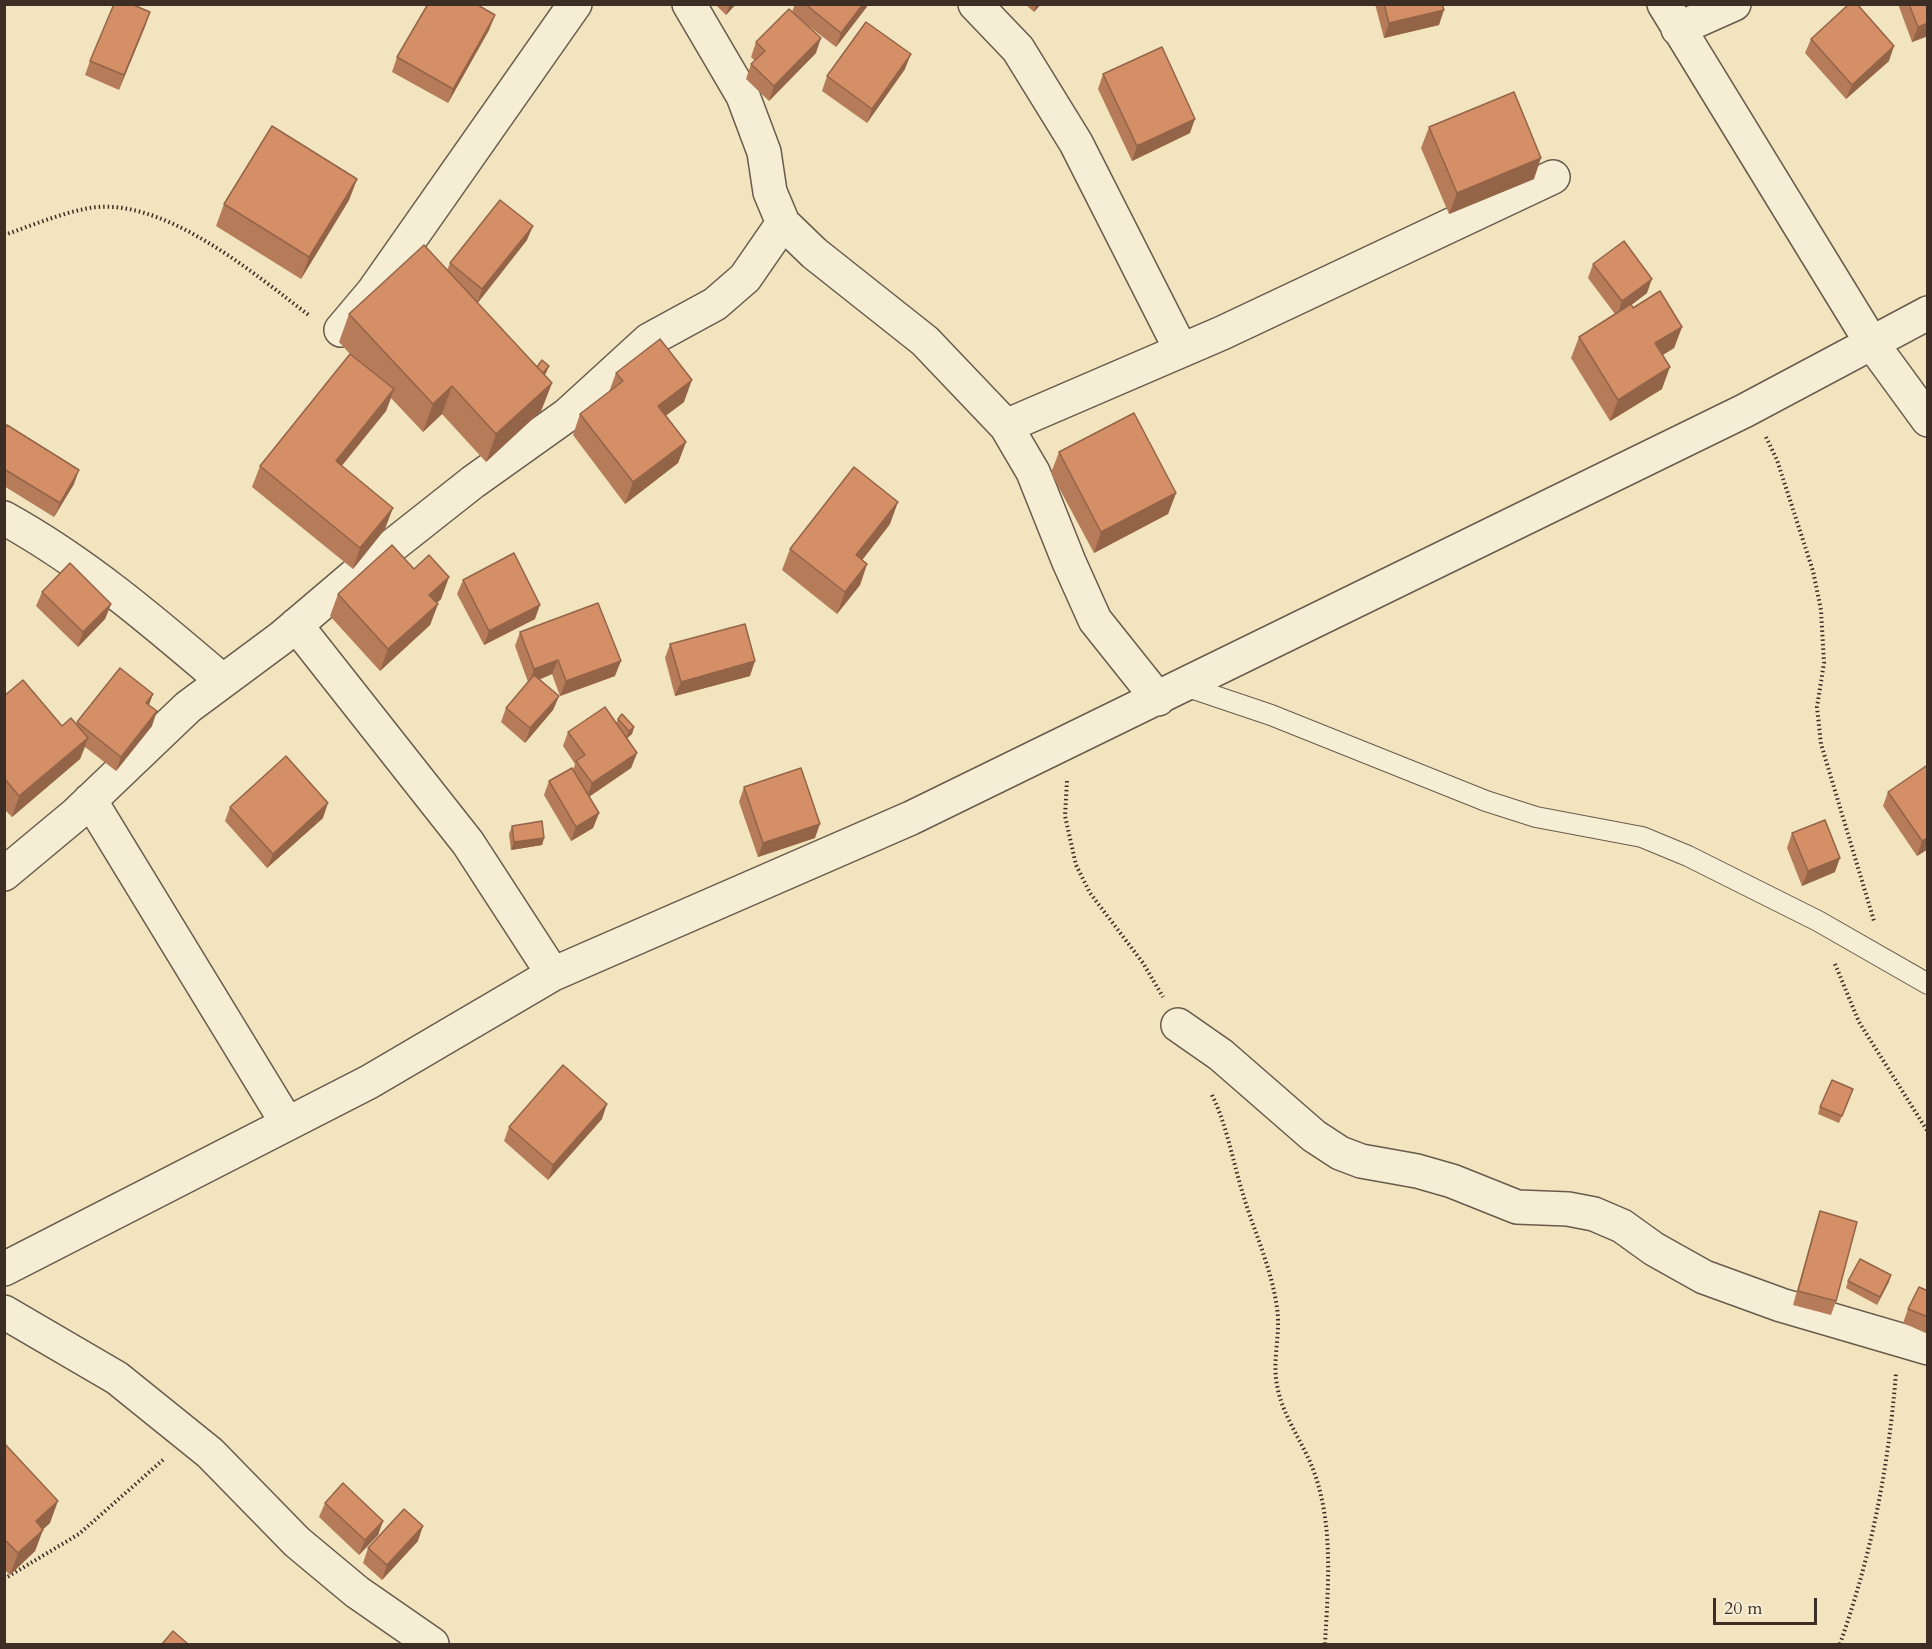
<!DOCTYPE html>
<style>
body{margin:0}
#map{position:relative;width:1932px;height:1649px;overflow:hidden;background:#f1e4be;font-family:Cardo,serif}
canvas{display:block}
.frame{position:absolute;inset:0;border:6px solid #3c2d25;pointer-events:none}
.scale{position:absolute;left:1713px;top:1598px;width:104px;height:27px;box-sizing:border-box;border:3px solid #3c2d25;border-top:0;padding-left:8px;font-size:18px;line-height:21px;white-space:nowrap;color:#3c2d25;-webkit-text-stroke:4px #f6edd5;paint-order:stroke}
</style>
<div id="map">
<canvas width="1932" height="1649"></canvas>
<div class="frame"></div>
<div class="scale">20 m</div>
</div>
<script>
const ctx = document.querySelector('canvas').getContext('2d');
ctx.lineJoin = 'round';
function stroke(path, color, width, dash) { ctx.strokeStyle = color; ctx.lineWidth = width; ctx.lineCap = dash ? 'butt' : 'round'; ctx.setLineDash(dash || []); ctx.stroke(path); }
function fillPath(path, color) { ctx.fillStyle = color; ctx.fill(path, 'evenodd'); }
const path = new Path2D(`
 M 4,235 C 30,226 57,215 84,209 C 159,192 253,273 310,316
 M 1766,437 L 1777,460 L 1813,571 L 1821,610 L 1824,663 L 1817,707 L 1821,744 L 1874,921
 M 1067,781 L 1065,816 L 1076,865 L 1090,893 L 1143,963 L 1163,997
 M 1835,964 L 1859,1022 L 1928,1132
 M 1212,1095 C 1227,1126 1232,1158 1242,1191 C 1253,1229 1272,1269 1277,1308 C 1281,1334 1272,1359 1277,1385 C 1282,1415 1302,1441 1313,1469 C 1334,1524 1328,1587 1325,1644
 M 4,1579 L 79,1534 L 164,1459
 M 1840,1644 C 1872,1552 1888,1471 1896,1373`);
const service = new Path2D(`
 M 1185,686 L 1271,715 L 1486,801 L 1536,817 L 1642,837 L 1688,856 L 1818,921 L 1928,984`);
const minor = new Path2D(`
 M 689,4 L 743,96 L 764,152 L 770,192 L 783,223 L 814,253 L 925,341 L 1006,426 L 1033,472 L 1069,562 L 1095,620 L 1158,699
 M 975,4 L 1018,49 L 1076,143 L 1181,350
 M 1664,4 L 1871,342 L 1928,420
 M 1678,29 L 1734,4
 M 341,330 L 373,292 L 575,4
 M 1006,426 L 1222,333 L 1553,177
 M 4,518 C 84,562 154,622 223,681
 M 296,625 L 468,843 L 553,974
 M 90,800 L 287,1123
 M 4,874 L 76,814 L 188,707 L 281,638 L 354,576 L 473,482 L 567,415 L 649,340 L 715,304 L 745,278 L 783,223
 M 1178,1025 L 1221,1055 L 1314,1136 L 1340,1153 L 1361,1161 L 1417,1171 L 1452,1181 L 1517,1207 L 1568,1209 L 1594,1214 L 1622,1226 L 1654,1249 L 1704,1277 L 1781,1305 L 1928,1348
 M 4,1269 L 369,1082 L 553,974 L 911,818 L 1744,411 L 1928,313
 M 4,1312 L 117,1378 L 210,1453 L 297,1542 L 357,1592 L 432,1644`);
const wall = new Path2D(`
 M 715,4 L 736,4 L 726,15 Z
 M 795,4 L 869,4 L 836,47 L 802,21 L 816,53 L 769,101 L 746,79 L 751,64 L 755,61 L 751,57 L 756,42 L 792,12 Z
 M 1025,4 L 1041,4 L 1034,12 Z
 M 1375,4 L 1442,4 L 1439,25 L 1384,38 Z
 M 1898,4 L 1928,4 L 1928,36 L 1912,42 Z
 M 150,12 L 119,90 L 85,75 L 90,61 Z
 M 495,15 L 489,30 L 448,103 L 392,72 L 397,57 Z
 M 1811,39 L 1889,61 L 1846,99 L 1805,53 Z
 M 905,69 L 867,123 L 822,91 L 827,76 Z
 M 1103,74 L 1190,133 L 1132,161 L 1098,89 Z
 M 1429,127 L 1534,179 L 1449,214 L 1421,148 Z
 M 357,179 L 349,200 L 301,279 L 216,226 L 224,204 Z
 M 527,240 L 477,303 L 537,367 L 549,366 L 545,375 L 552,383 L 541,411 L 486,462 L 442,414 L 423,432 L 391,398 L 386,411 L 341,466 L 385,529 L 353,569 L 252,487 L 260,466 L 350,354 L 339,342 L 349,314 L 447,270 L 450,263 Z
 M 1593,264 L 1647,293 L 1631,305 L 1633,308 L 1682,327 L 1674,348 L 1663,355 L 1662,389 L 1610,421 L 1571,358 L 1579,337 L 1615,314 L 1588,278 Z
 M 616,373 L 684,402 L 666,415 L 686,442 L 678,463 L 625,504 L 573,435 L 580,414 L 609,392 Z
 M 4,430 L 74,484 L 54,517 L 4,486 Z
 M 1059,452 L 1176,493 L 1168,514 L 1094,553 L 1051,473 Z
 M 890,524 L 862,560 L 867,564 L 860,585 L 837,614 L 782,570 L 790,549 Z
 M 414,569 L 449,577 L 441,599 L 437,603 L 438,604 L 430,625 L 380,671 L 330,616 L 338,594 Z
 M 463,580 L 535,619 L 484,645 L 457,594 Z
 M 42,592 L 111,604 L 105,619 L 78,647 L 36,606 Z
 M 520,632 L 615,676 L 560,696 L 552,674 L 540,679 L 559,696 L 553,710 L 525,743 L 501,722 L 506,708 L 528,682 L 515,646 Z
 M 670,644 L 750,676 L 675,696 L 665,658 Z
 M 4,696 L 62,726 L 76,724 L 77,722 L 149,705 L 152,726 L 116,771 L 85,747 L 80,759 L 12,817 L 4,809 Z
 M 618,719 L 634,727 L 632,734 L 627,738 L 637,753 L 631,768 L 589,797 L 599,813 L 593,828 L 571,841 L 544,795 L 549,781 L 573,770 L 575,764 L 563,746 L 568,732 L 616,723 Z
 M 1928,768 L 1928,849 L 1917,856 L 1883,806 L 1888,792 Z
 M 744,787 L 815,838 L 758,857 L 739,802 Z
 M 230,807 L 323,818 L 267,868 L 225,821 Z
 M 512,826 L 544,838 L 542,845 L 511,850 L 509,834 Z
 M 1792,833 L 1835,872 L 1802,886 L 1787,848 Z
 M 1850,1097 L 1839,1123 L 1818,1114 L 1820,1107 Z
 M 602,1119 L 548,1180 L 504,1141 L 509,1127 Z
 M 1820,1211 L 1836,1301 L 1831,1315 L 1793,1305 L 1815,1226 Z
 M 1891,1275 L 1877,1305 L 1846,1288 L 1848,1281 Z
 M 1928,1291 L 1928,1334 L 1903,1323 L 1908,1309 Z
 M 4,1443 L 50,1523 L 43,1529 L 35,1551 L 10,1575 L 4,1569 Z
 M 325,1503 L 383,1521 L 378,1535 L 359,1555 L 319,1517 Z
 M 418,1541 L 382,1580 L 363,1563 L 368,1548 Z`);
const shadedWall = new Path2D(`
 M 730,4 L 736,4 L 726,15 Z
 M 863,4 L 869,4 L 836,47 L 841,33 Z
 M 1036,4 L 1041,4 L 1034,12 Z
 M 1444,10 L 1439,25 L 1384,38 L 1389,23 Z
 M 150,12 L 145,27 L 119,90 L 124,75 Z
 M 495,15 L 489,30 L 448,103 L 453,89 Z
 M 1928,23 L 1928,36 L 1912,42 L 1918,27 Z
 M 821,38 L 816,53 L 769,101 L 774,86 Z
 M 1894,46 L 1889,61 L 1846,99 L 1852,85 Z
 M 911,54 L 905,69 L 867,123 L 872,109 Z
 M 1195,119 L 1190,133 L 1132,161 L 1137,146 Z
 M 1541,158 L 1534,179 L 1449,214 L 1457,193 Z
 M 357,179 L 349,200 L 301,279 L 309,257 Z
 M 533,226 L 527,240 L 477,304 L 482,289 Z
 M 1652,279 L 1647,293 L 1617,316 L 1622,301 Z
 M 1682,327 L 1674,348 L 1647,364 L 1655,343 Z
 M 549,366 L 546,373 L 538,383 L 541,376 Z
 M 1670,367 L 1662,389 L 1610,421 L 1618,400 Z
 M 692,380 L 684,402 L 651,427 L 658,406 Z
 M 552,383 L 541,411 L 486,462 L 496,434 Z
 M 452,386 L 442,414 L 423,432 L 433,404 Z
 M 394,389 L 386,411 L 328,483 L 336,461 Z
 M 686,442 L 678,463 L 625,504 L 633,482 Z
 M 79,470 L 74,484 L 54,517 L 60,503 Z
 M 1176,493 L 1168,514 L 1094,553 L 1101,532 Z
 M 898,502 L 890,524 L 849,577 L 856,555 Z
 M 393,508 L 385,529 L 353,569 L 360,548 Z
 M 867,564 L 860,585 L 837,614 L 845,592 Z
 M 449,577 L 441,599 L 422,616 L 429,595 Z
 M 111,604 L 105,619 L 78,647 L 83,632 Z
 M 438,604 L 430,625 L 380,671 L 388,649 Z
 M 540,605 L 535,619 L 484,645 L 489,631 Z
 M 558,660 L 552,674 L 529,684 L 534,669 Z
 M 621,661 L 615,676 L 560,696 L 566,681 Z
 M 755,661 L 750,676 L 675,696 L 681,682 Z
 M 153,694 L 148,708 L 146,703 Z
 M 559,696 L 553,710 L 525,743 L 530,728 Z
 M 157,711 L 152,726 L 116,771 L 121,757 Z
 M 634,727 L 632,734 L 626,739 L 629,731 Z
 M 88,738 L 80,759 L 12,817 L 19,796 Z
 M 637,753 L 631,768 L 587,798 L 592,783 Z
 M 328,803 L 323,818 L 267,868 L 273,854 Z
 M 599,813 L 593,828 L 571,841 L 576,827 Z
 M 820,824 L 815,838 L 758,857 L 763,843 Z
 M 544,838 L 542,845 L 511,850 L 514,842 Z
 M 1928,838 L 1928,849 L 1917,856 L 1922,841 Z
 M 1840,858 L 1835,872 L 1802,886 L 1808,871 Z
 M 607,1104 L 602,1119 L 548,1180 L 553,1165 Z
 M 1891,1275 L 1889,1282 L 1877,1305 L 1880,1297 Z
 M 58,1501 L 50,1523 L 28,1543 L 36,1521 Z
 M 383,1521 L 378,1535 L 359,1555 L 365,1540 Z
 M 423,1526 L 418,1541 L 382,1580 L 387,1565 Z
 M 43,1530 L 35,1551 L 10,1575 L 18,1553 Z`);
const building = new Path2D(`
 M 114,4 L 131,4 L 150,12 L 124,75 L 90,61 Z
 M 428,4 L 476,4 L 495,15 L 453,89 L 397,57 Z
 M 805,4 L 863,4 L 841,33 Z
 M 1384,4 L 1442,4 L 1444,10 L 1389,23 Z
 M 1849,4 L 1857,4 L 1894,46 L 1852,85 L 1811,39 Z
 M 1909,4 L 1928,4 L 1928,23 L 1918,27 Z
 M 789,9 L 821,38 L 774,86 L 751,64 L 765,51 L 756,42 Z
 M 866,22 L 911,54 L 872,109 L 827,76 Z
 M 1162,47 L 1195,119 L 1137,146 L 1103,74 Z
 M 1514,92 L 1541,158 L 1457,193 L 1429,127 Z
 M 272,126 L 357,179 L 309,257 L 224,204 Z
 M 500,200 L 533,226 L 482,289 L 450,263 Z
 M 1624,241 L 1652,279 L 1622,301 L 1593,264 Z
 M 424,245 L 552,383 L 496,434 L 452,386 L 433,404 L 349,314 Z
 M 1660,291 L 1682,327 L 1655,343 L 1670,367 L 1618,400 L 1579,337 L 1631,304 L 1633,308 Z
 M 660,339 L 692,380 L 658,406 L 686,442 L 633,482 L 580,414 L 623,381 L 616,373 Z
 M 350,354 L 394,389 L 336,461 L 393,508 L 360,548 L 260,466 Z
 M 542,360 L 549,366 L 543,373 L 537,367 Z
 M 1134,413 L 1176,493 L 1101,532 L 1059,452 Z
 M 7,425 L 79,470 L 60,503 L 4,469 L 4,430 Z
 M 854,467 L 898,502 L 856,555 L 867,564 L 845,592 L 790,549 Z
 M 392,545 L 414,569 L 429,555 L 449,577 L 429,595 L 438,604 L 388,649 L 338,594 Z
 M 514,553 L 540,605 L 489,631 L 463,580 Z
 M 70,563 L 111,604 L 83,632 L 42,592 Z
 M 598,603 L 621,661 L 566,681 L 558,660 L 534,669 L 520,632 Z
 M 745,624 L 755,661 L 681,682 L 670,644 Z
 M 120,668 L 153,694 L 146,703 L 157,711 L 121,757 L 77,722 Z
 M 534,675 L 559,696 L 530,728 L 506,708 Z
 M 23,680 L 62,726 L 71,718 L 88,738 L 19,796 L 4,778 L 4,696 Z
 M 605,707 L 637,753 L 592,783 L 576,761 L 585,755 L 568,732 Z
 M 622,714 L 634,727 L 629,731 L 618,719 Z
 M 286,756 L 328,803 L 273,854 L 230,807 Z
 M 1926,766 L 1928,768 L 1928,838 L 1922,841 L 1888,792 Z
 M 572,768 L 599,813 L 576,827 L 549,781 Z
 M 801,768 L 820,824 L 763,843 L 744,787 Z
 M 1825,820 L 1840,858 L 1808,871 L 1792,833 Z
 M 542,821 L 544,838 L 514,842 L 512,826 Z
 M 563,1065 L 607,1104 L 553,1165 L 509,1127 Z
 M 1832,1080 L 1853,1089 L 1842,1116 L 1820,1107 Z
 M 1820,1211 L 1857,1222 L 1836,1301 L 1798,1291 Z
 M 1860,1259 L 1891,1275 L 1880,1297 L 1848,1281 Z
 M 1919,1287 L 1928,1291 L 1928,1317 L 1908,1309 Z
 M 4,1443 L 58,1501 L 36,1521 L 43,1530 L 18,1553 L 4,1539 Z
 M 343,1483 L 383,1521 L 365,1540 L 325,1503 Z
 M 404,1509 L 423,1526 L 387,1565 L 368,1548 Z
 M 173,1631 L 188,1644 L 162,1644 Z`);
stroke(service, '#695b4b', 22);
stroke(minor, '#695b4b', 36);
stroke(path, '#3c2d25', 4, [1.5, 3]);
stroke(service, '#f6edd5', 20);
stroke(minor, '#f6edd5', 33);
fillPath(wall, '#b67b59');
fillPath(shadedWall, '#946448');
fillPath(building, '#d48f67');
stroke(building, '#946448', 1.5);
</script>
